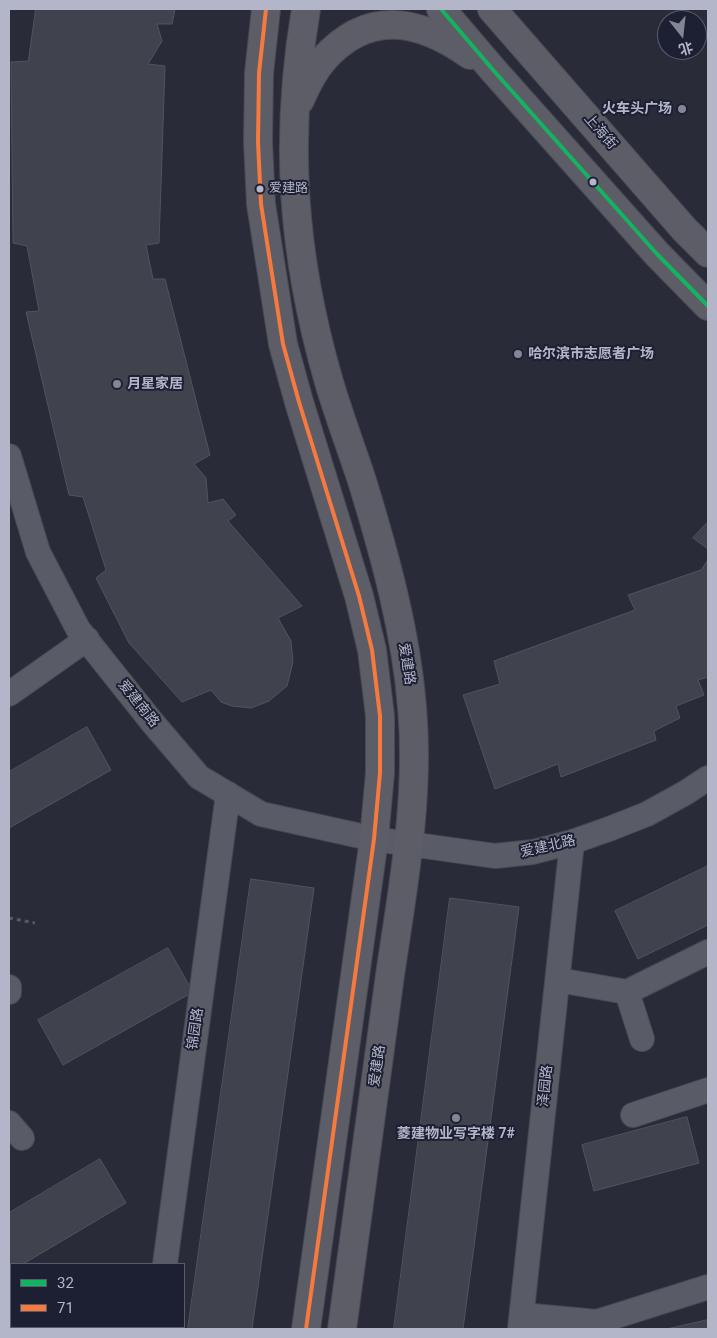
<!DOCTYPE html>
<meta charset="utf-8">
<style>
body{margin:0}
#map{position:relative;width:717px;height:1338px;overflow:hidden;background:#292c38;font-family:Roboto,"Noto Sans SC",sans-serif}
canvas{display:block}
.frame{position:absolute;inset:0;border:10px solid #b3b6c9;pointer-events:none}
.legend{position:absolute;left:10px;top:1263px;width:175px;height:65px;box-sizing:border-box;background:#1c2032;border:1px solid #585c6e;margin:0;padding:6px 9px;list-style:none;font-size:15px;color:#b3b6c9}
.legend li{display:flex;align-items:center;gap:10px;height:25px}
.legend b{width:25px;border:1px solid #585c6e}
.north{position:absolute;left:657px;top:10px;width:50px;height:50px;box-sizing:border-box;background:#1c2032;border:1px solid #585c6e;border-radius:50%;rotate:164deg;font-size:14px;font-weight:700;line-height:20px;text-align:center;color:#b3b6c9}
.north::after{content:'';display:block;margin:auto;width:18px;height:22px;background:#838696;clip-path:polygon(50% 0,100% 100%,50% 72%,0 100%)}
</style>
<div id="map">
<canvas width="717" height="1338"></canvas>
<div class="frame"></div>
<ul class="legend">
<li><b style="height:6px;background:#13b361"></b>32</li>
<li><b style="height:6px;background:#f6793e"></b>71</li>
</ul>
<div class="north">北</div>
</div>
<script>
const ctx = document.querySelector('canvas').getContext('2d');
ctx.lineJoin = 'round';
function fillPath(path, color) { ctx.fillStyle = color; ctx.fill(path, 'evenodd'); }
function stroke(path, color, width, dash) { ctx.strokeStyle = color; ctx.lineWidth = width; ctx.lineCap = dash ? 'butt' : 'round'; ctx.setLineDash(dash || []); ctx.stroke(path); }
function write(font, color, halo, rows, align = 'center') {
  ctx.font = font + ' Roboto,"Noto Sans SC",sans-serif'; ctx.lineWidth = 4; ctx.setLineDash([]); ctx.textBaseline = 'middle'; ctx.strokeStyle = halo; ctx.fillStyle = color; for (const [text, x, y, turn = 0] of rows) {
    ctx.save(); ctx.translate(x, y); ctx.rotate((+turn || 0) * Math.PI / 180); ctx.textAlign = isNaN(turn) ? turn : align; if (halo) ctx.strokeText(text, 0, 0); ctx.fillText(text, 0, 0); ctx.restore();
  }
}
const building = new Path2D(`
 M 36,9 L 175,9 L 172,24 L 157,24 L 162,41 L 148,64 L 165,66 L 159,243 L 146,245 L 153,279 L 165,279 L 210,455 L 194,464 L 206,478 L 208,503 L 223,499 L 236,515 L 228,521 L 302,606 L 278,618 L 291,641 L 293,662 L 287,686 L 269,701 L 251,708 L 232,706 L 221,702 L 211,690 L 182,702 L 129,643 L 96,578 L 106,570 L 83,497 L 69,495 L 26,312 L 39,311 L 27,246 L 13,243 L 11,62 L 28,61 Z
 M 708,522 L 708,549 L 693,538 Z
 M 708,560 L 708,677 L 698,680 L 704,695 L 676,706 L 680,718 L 654,731 L 656,740 L 561,777 L 558,764 L 495,789 L 463,695 L 500,684 L 494,661 L 635,610 L 628,595 L 701,570 Z
 M 87,727 L 111,770 L 9,828 L 9,772 Z
 M 708,866 L 708,925 L 638,959 L 615,911 Z
 M 251,879 L 314,888 L 252,1329 L 188,1329 Z
 M 450,898 L 519,907 L 463,1329 L 394,1329 Z
 M 168,948 L 193,992 L 63,1065 L 38,1020 Z
 M 687,1117 L 699,1163 L 594,1191 L 582,1145 Z
 M 100,1159 L 126,1203 L 23,1264 L 11,1264 L 11,1271 L 9,1273 L 9,1213 Z
 M 708,1320 L 708,1329 L 667,1329 Z`);
const path = new Path2D(`
 M 9,918 L 35,923`);
const minor = new Path2D(`
 M 9,456 L 38,552 L 78,629 L 152,722 L 199,777 L 261,814 L 374,839 L 495,856 L 533,852 L 572,842 L 609,829 L 647,814 L 685,793 L 708,778
 M 9,694 L 87,639
 M 558,980 L 627,992 L 708,952
 M 9,987 L 9,992
 M 627,992 L 642,1039
 M 633,1115 L 708,1090
 M 9,1123 L 22,1138
 M 165,1264 L 228,794
 M 522,1315 L 597,1322 L 708,1287
 M 156,1329 L 157,1327
 M 520,1329 L 572,842`);
const major = new Path2D(`
 M 266,9 L 259,73 L 258,142 L 261,204 L 283,344 L 299,402 L 359,596 L 372,650 L 380,716 L 380,773 L 374,839 L 306,1329
 M 306,9 C 284,139 292,255 329,382 C 339,416 352,450 363,484 C 385,556 406,632 412,707 C 420,797 403,887 390,975 C 374,1093 358,1211 342,1329
 M 441,9 L 494,71 L 657,254 L 708,306
 M 492,9 L 684,229 L 708,253
 M 300,100 C 306,86 313,72 323,60 C 368,9 419,19 470,55`);
const bus1 = new Path2D(`
 M 441,9 L 494,71 L 657,254 L 708,306`);
const bus2 = new Path2D(`
 M 266,9 L 259,73 L 258,142 L 261,204 L 283,344 L 299,402 L 359,596 L 372,650 L 380,716 L 380,773 L 374,839 L 306,1329`);
const markers = [
 [682,109,5,"#838696"],
 [593,182,4.5,"#b3b6c9"],
 [260,189,4.5,"#b3b6c9"],
 [518,354,5,"#838696"],
 [117,384,5,"#838696"],
 [456,1118,5,"#838696"]
];
const busNames = [
 ["爱建路",269,189]
];
const poiNames = [
 ["火车头广场",672,109,"right"],
 ["哈尔滨市志愿者广场",528,354],
 ["月星家居",127,384],
 ["菱建物业写字楼 7#",456,1134,"center"]
];
const streetNames = [
 ["上海街",600,132,49],
 ["爱建路",406,664,81],
 ["爱建南路",138,704,51],
 ["爱建北路",548,847,-13],
 ["锦园路",196,1029,-82],
 ["爱建路",378,1066,-82],
 ["泽园路",546,1086,-84]
];
fillPath(building, '#40424d');
stroke(building, '#51535f', 1);
stroke(minor, '#474952', 26);
stroke(major, '#474954', 30);
stroke(path, '#575a63', 3, [4, 4]);
stroke(minor, '#595b66', 24);
stroke(major, '#5c5d67', 28);
stroke(bus1, '#13b361', 4);
stroke(bus2, '#f6793e', 4);
for (const [x, y, r, color] of markers) { const dot = new Path2D(); dot.arc(x, y, r, 0, 2 * Math.PI); ctx.fillStyle = color; ctx.fill(dot); stroke(dot, '#1c2032', 2); }
write('13px', '#b3b6c9', '#1c2032', busNames, 'left');
write('bold 14px', '#b3b6c9', '#1c2032', poiNames, 'left');
write('14px', '#b3b6c9', '#1c2032', streetNames);
</script>
